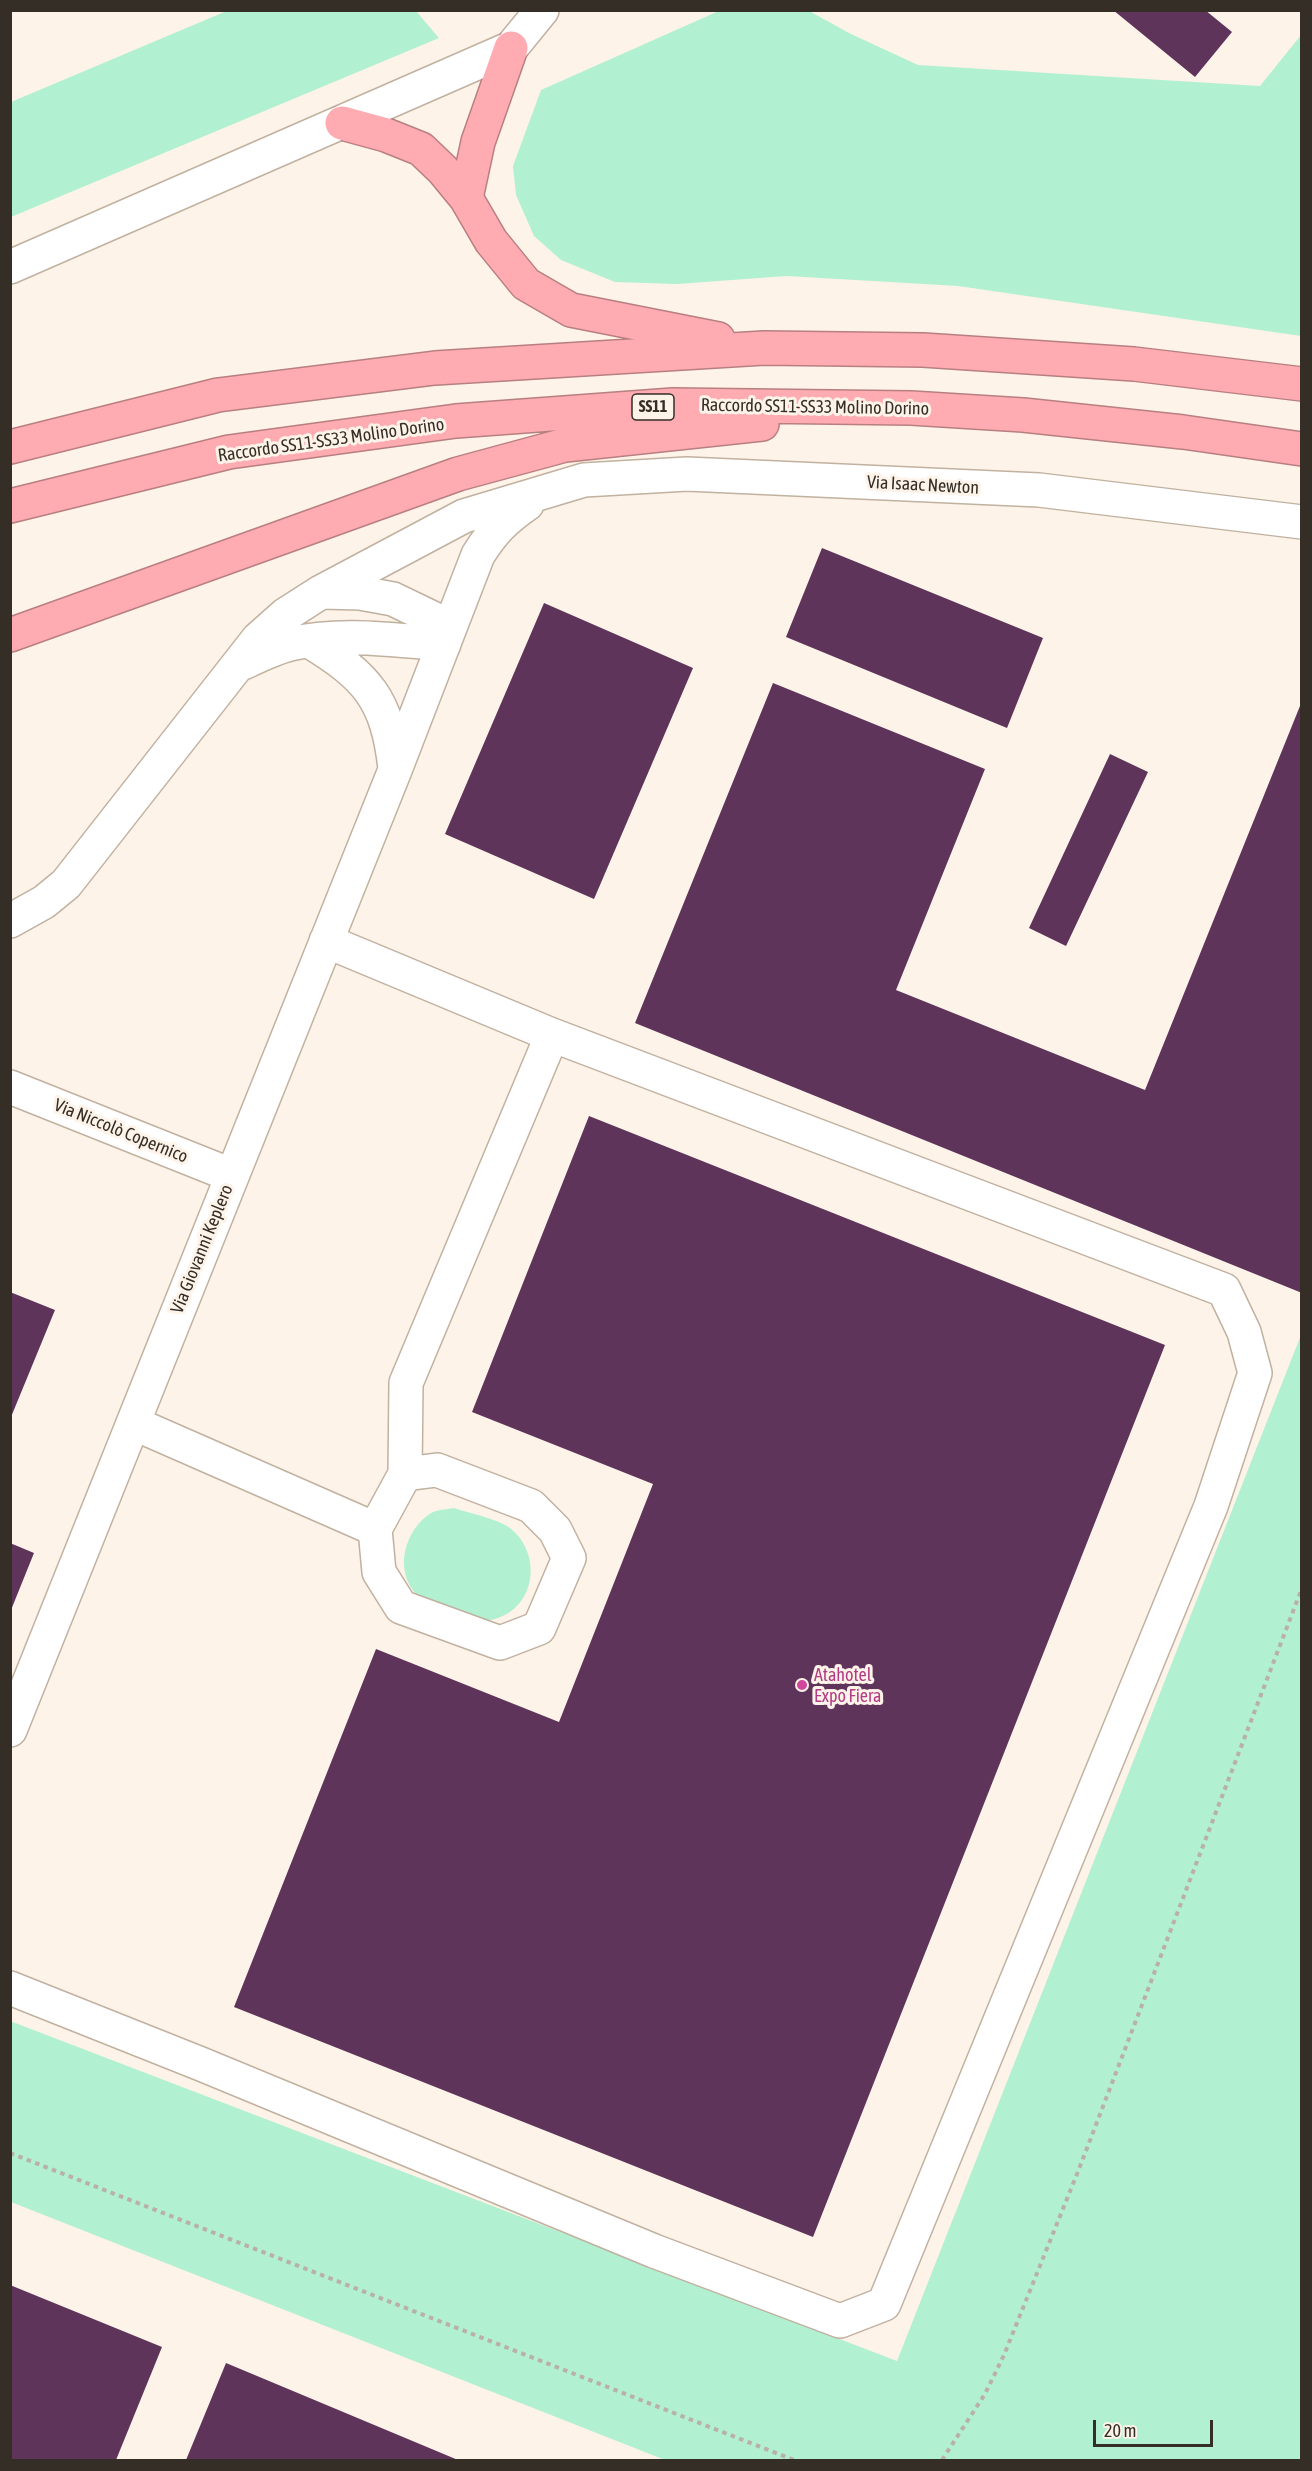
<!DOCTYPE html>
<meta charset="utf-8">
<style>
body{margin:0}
#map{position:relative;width:1312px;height:2471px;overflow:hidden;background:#fef3e8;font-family:"Asap Condensed",sans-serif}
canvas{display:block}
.frame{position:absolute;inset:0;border:12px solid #342e27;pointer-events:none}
.scale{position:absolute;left:1093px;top:2420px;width:120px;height:27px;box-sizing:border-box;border:3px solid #342e27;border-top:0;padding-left:8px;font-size:18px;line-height:21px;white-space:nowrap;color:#342e27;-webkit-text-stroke:4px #fef3e8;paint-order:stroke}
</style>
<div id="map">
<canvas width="1312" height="2471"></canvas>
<div class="frame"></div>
<div class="scale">20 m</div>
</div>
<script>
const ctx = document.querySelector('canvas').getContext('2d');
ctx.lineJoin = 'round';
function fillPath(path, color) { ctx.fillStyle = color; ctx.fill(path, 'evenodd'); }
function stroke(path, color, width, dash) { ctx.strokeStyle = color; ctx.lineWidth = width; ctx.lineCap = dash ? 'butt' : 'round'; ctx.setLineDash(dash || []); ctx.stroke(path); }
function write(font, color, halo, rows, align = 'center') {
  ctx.font = font + ' "Asap Condensed",sans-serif'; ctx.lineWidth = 6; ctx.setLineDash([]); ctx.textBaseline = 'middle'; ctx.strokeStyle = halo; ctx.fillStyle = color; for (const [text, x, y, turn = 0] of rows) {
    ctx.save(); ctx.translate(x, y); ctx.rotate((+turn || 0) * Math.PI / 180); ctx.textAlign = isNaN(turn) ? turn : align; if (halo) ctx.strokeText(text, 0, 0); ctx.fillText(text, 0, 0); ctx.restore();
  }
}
const green = new Path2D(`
 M 229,10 L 416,11 L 439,38 L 11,217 L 11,102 Z
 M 721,10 L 809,11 L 851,34 L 918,65 L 1260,86 L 1301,35 L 1301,336 L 958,286 L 787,276 L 677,284 L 615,282 L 561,260 L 534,236 L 516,195 L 513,166 L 541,90 Z
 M 1301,1335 L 1301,2460 L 665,2460 L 11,2202 L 10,2021 L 897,2361 Z
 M 454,1508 C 469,1513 498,1519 510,1528 C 542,1553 537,1607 495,1619 C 481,1623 469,1617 456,1612 C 445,1608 426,1604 418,1596 C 393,1572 404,1530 431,1513 C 437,1510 447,1509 454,1508 Z`);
const building = new Path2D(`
 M 1113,10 L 1205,10 L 1232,32 L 1195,77 Z
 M 822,548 L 1043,638 L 1007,728 L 786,637 Z
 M 544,603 L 693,668 L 594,899 L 445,834 Z
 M 773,683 L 985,769 L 896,990 L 1145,1090 L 1302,701 L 1302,1293 L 635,1023 Z
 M 1110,754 L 1148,772 L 1066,946 L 1029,928 Z
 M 589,1116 L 1165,1345 L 813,2237 L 234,2007 L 376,1649 L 559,1722 L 653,1484 L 472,1412 Z
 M 10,1292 L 55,1310 L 11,1417 L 10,1417 Z
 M 10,1543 L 34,1553 L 11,1610 L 10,1610 Z
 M 10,2285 L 162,2347 L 116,2460 L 10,2460 Z
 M 226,2363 L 458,2460 L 186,2460 Z`);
const path = new Path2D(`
 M 10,2153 L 794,2460
 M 942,2460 L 985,2394 L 1004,2355 L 1079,2169 L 1302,1588`);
const minor = new Path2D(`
 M 10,267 L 511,48 L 542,10
 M 323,592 L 360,593 L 393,599 L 449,626
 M 309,641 C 368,677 387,699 395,768
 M 243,663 C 258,656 274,648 290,644 C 340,632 394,640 444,644
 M 10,921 L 44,902 L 66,884 L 258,639 L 285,615 L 321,592 L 464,516 L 584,480 L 687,474 L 1039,490 L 1302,522
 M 326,941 L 552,1035 L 406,1383 L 405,1474
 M 10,1087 L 231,1175
 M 133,1423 L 375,1529 L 379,1572 L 401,1607 L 500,1643 L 539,1628 L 569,1558 L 555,1530 L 531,1506 L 437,1470 L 405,1474 L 375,1529
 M 10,1730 L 395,770 L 478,555 C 493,531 504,520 527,504
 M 10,1988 L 201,2064 L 654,2251 L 840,2321 L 884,2304 L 1211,1506 L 1255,1373 L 1244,1332 L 1224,1290 L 552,1035`);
const highway = new Path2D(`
 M 342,123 L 386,135 L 421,149 L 443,170 L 466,198 L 491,241 L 526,284 L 571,310 L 718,339
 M 466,198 L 478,142 L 511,48
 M 10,447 L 218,395 L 435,368 L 764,348 L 923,350 L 1134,364 L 1302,384
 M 10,506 L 229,452 L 456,421 L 673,405 L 911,408 L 1023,415 L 1183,432 L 1302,449
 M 10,635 L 458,474 L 565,445 L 762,424`);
const markers = [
 [802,1685,6,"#d1479c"]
];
const shields = [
 [653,407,42]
];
const shieldNames = [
 ["SS11",653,407]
];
const streetNames = [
 ["Raccordo SS11-SS33 Molino Dorino",815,407,1],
 ["Raccordo SS11-SS33 Molino Dorino",331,440,-8],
 ["Via Isaac Newton",923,485,3],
 ["Via Niccolò Copernico",121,1131,22],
 ["Via Giovanni Keplero",202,1249,-68]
];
const hotelNames = [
 ["Atahotel",814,1675],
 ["Expo Fiera",814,1696]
];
fillPath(green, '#b2f0d2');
fillPath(building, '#5e345b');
stroke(minor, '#c1b1a0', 36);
stroke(highway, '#b87f81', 36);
stroke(path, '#b9b0a6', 4, [4.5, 4.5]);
stroke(minor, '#fff', 33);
stroke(highway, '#ffabb2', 33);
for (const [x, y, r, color] of markers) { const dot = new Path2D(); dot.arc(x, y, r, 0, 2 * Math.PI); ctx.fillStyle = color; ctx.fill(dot); stroke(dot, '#fef3e8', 2); }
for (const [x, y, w] of shields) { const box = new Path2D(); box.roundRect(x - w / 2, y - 13, w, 26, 4.5); ctx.fillStyle = '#fef3e8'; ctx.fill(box); stroke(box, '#342e27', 1.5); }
write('bold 16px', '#342e27', null, shieldNames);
write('18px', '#342e27', '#fef3e8', streetNames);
write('18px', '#b23c85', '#fef3e8', hotelNames, 'left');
</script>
